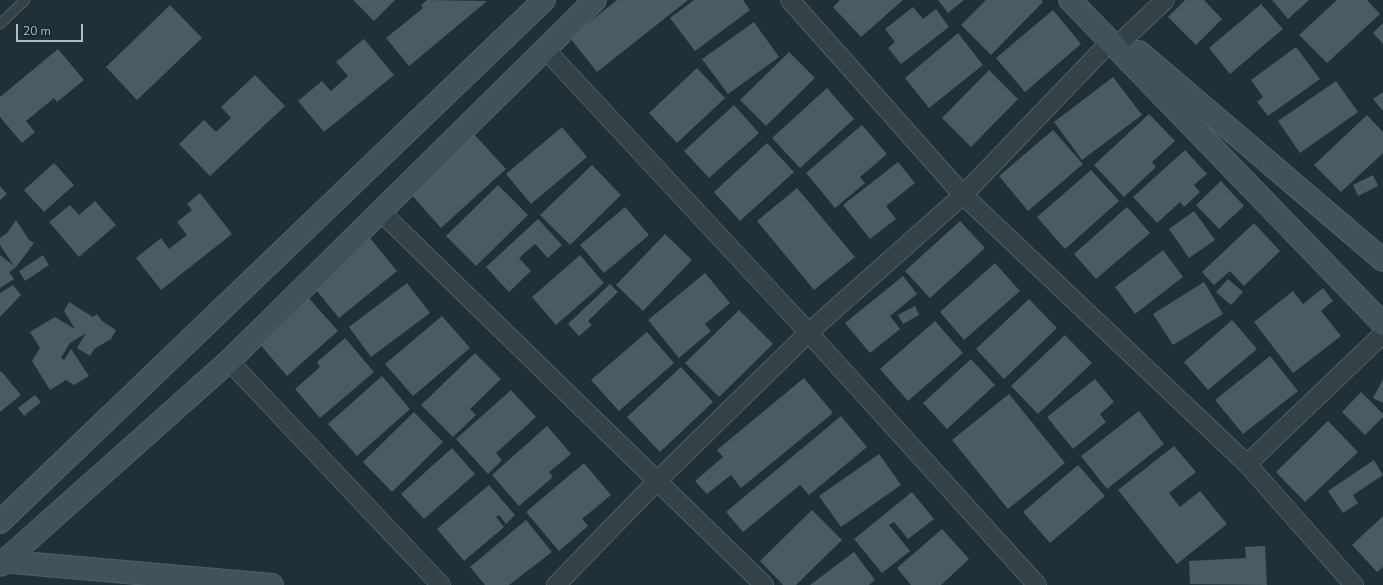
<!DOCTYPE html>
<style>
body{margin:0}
#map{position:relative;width:1383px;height:585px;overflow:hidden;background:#213037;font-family:"Nunito Sans",sans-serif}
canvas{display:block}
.scale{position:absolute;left:16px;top:24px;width:67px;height:18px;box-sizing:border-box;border:2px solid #afbdc4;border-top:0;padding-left:5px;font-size:12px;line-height:14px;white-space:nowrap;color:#afbdc4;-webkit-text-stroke:3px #1a262c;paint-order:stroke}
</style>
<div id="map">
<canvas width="1383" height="585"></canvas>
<div class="scale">20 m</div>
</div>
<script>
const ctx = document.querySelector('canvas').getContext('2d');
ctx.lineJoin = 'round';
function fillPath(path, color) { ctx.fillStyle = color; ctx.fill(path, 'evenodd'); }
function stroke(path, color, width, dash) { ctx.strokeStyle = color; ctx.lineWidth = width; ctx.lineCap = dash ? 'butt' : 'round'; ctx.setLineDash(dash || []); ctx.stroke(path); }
const building = new Path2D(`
 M 353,0 L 395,0 L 374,21 Z
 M 427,0 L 487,1 L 409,66 L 386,38 L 423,8 L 421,5 Z
 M 617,0 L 688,0 L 597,72 L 570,38 Z
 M 694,0 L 743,0 L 750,10 L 695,51 L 670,18 Z
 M 840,0 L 903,0 L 861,37 L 833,7 Z
 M 938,0 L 964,0 L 948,13 Z
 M 986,0 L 1041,0 L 1043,2 L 991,55 L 961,25 Z
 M 1185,0 L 1204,0 L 1222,19 L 1196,45 L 1168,17 Z
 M 1272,0 L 1309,0 L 1288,19 Z
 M 1337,0 L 1367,0 L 1380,14 L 1327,63 L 1299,35 Z
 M 1261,4 L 1283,29 L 1230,74 L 1209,48 Z
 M 170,5 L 202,38 L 137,100 L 106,67 Z
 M 913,7 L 923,19 L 936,9 L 949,27 L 901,64 L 888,48 L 895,42 L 885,29 Z
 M 1053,10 L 1081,44 L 1025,92 L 996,58 Z
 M 754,22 L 779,57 L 728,94 L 702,59 Z
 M 1383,23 L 1383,44 L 1373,33 Z
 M 958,33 L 983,65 L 929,108 L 905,78 Z
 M 364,39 L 394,75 L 324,132 L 298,101 L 322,81 L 331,91 L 348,76 L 336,62 Z
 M 1296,47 L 1320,79 L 1268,116 L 1257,102 L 1263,97 L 1251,80 Z
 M 58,49 L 84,80 L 57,102 L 54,98 L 26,121 L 35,132 L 22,143 L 0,117 L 0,97 Z
 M 789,52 L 815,78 L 766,126 L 740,100 Z
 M 697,68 L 725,98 L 677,143 L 649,113 Z
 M 989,70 L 1018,99 L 971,147 L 942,118 Z
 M 255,75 L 285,106 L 210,176 L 179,144 L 204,120 L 216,132 L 231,118 L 221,107 Z
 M 1113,77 L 1142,115 L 1082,160 L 1054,122 Z
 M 1336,81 L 1358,112 L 1300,153 L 1278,121 Z
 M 827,88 L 854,119 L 800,168 L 772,138 Z
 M 1383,92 L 1383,111 L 1373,99 Z
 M 734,105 L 759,133 L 709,178 L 684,151 Z
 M 1149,114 L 1175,141 L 1152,162 L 1156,167 L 1124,197 L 1094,165 Z
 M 1367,115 L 1383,132 L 1383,153 L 1341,192 L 1314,165 Z
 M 862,125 L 887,154 L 860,177 L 865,183 L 835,208 L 806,173 Z
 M 562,127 L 587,157 L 531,204 L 506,174 Z
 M 1053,130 L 1083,164 L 1028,211 L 999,176 Z
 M 473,133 L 506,169 L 441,228 L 409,192 Z
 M 767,143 L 794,172 L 740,221 L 714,192 Z
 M 1185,150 L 1207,174 L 1194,185 L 1200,192 L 1184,207 L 1180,202 L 1157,223 L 1133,197 Z
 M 898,162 L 915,183 L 886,206 L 896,219 L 870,239 L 843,205 Z
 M 54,163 L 74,185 L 44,212 L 24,190 Z
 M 592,165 L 621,195 L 570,245 L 540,215 Z
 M 1091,170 L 1119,201 L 1065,249 L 1037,217 Z
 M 1373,175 L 1378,186 L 1358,196 L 1353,185 Z
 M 1221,181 L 1244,206 L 1219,229 L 1196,205 Z
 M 498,185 L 528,215 L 476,266 L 446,236 Z
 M 0,186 L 7,194 L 0,200 Z
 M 797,188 L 855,257 L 814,290 L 757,221 Z
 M 200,193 L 232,234 L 161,290 L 136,258 L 161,238 L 169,249 L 187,235 L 177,222 L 192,210 L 187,204 Z
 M 95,201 L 116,225 L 79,257 L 49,222 L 70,205 L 79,215 Z
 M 625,207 L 649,235 L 604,273 L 580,245 Z
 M 1127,207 L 1150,233 L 1096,279 L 1074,254 Z
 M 1194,211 L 1215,240 L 1189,258 L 1169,229 Z
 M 538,219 L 562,245 L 548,258 L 535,244 L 519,258 L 531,271 L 509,292 L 486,267 Z
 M 16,220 L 29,240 L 34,243 L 16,267 L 9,272 L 14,279 L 0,288 L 0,255 L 14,266 L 0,245 L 0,238 L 7,233 Z
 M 960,221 L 985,248 L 930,298 L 905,271 Z
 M 1254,223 L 1280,251 L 1244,286 L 1230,271 L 1214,285 L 1202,272 Z
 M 665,234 L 692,260 L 643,311 L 616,285 Z
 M 370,238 L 397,271 L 339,318 L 312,285 Z
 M 1163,250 L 1183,277 L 1135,314 L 1115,287 Z
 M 43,255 L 49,265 L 25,281 L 19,271 Z
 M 580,255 L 604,283 L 556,325 L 532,297 Z
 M 995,263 L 1020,291 L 964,340 L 940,312 Z
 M 705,273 L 730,303 L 705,324 L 711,331 L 679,358 L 648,320 Z
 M 903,276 L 917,294 L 890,316 L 900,329 L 870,353 L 845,323 Z
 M 1228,279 L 1243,292 L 1231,305 L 1216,292 Z
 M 1204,282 L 1223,314 L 1173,345 L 1153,314 Z
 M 407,283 L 430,313 L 371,357 L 349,327 Z
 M 610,284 L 618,292 L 588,321 L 592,325 L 579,336 L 568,324 Z
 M 13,285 L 21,295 L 0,317 L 0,293 Z
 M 1323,288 L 1333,301 L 1321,311 L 1341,336 L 1293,373 L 1254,322 L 1293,291 L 1303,304 Z
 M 308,297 L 338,331 L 287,376 L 257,341 Z
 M 1029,299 L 1057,328 L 1004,379 L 976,349 Z
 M 69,302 L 93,317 L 97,314 L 102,321 L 116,330 L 111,339 L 94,349 L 90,356 L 77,348 L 86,333 L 70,343 L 61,358 L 64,360 L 71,349 L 89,376 L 74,385 L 66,380 L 50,390 L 32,361 L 40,348 L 30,332 L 55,317 L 75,329 L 64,311 Z
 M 915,306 L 919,315 L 903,324 L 898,315 Z
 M 739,310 L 773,344 L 719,397 L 685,363 Z
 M 442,316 L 470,348 L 413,396 L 385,364 Z
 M 1232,320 L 1257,349 L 1208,390 L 1184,362 Z
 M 935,321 L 963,353 L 908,401 L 880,369 Z
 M 647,332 L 674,363 L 619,411 L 591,380 Z
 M 1065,335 L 1092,363 L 1038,414 L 1011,386 Z
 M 345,338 L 374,372 L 320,418 L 295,389 L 320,367 L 317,362 Z
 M 475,353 L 501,379 L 470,409 L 476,415 L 453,437 L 421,405 Z
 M 1270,356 L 1298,391 L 1243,434 L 1215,400 Z
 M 971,359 L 995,385 L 947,429 L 923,403 Z
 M 681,367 L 713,402 L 660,452 L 627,417 Z
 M 1,371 L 21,395 L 0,412 L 0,372 Z
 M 382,376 L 410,409 L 357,456 L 328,424 Z
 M 804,378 L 833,413 L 741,488 L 731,475 L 707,494 L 695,481 L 723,457 L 717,450 Z
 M 1095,379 L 1114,402 L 1100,414 L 1106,422 L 1073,449 L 1047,417 Z
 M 1383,379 L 1383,403 L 1373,398 Z
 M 511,390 L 536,417 L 496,453 L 502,460 L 488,474 L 456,439 Z
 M 1361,392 L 1383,414 L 1383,417 L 1365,435 L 1342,412 Z
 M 1009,394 L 1065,463 L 1008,509 L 952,440 Z
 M 35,395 L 41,402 L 24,416 L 18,408 Z
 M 1139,411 L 1164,444 L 1107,489 L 1081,456 Z
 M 414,412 L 443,442 L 392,492 L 363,462 Z
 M 841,416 L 867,447 L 809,495 L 800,485 L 743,532 L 726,512 Z
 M 1328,421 L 1358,452 L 1305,502 L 1276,472 Z
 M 547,426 L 571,454 L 549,472 L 553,477 L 519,506 L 492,475 Z
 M 1174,446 L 1196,472 L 1169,493 L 1180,507 L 1200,491 L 1227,524 L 1177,564 L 1118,490 Z
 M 452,448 L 475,474 L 424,519 L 401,494 Z
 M 879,454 L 901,485 L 841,527 L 819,496 Z
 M 1374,460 L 1383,475 L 1353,495 L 1358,503 L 1343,513 L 1328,491 Z
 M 584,463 L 611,495 L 582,519 L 588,526 L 559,551 L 526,512 Z
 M 1078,465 L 1105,496 L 1050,543 L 1023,512 Z
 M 489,485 L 515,515 L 506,524 L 499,515 L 496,517 L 504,527 L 464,561 L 437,529 Z
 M 912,492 L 934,519 L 908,539 L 894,522 L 889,525 L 910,551 L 882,573 L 854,539 Z
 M 812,510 L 842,540 L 796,585 L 783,585 L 760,561 Z
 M 1383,516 L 1383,567 L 1377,572 L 1352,545 Z
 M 526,520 L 552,552 L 509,585 L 485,585 L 470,567 Z
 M 942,529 L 969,559 L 941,585 L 911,585 L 897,568 Z
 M 1265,546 L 1267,585 L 1190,584 L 1189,561 L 1246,558 L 1245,547 Z
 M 854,552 L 875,580 L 869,585 L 810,585 Z`);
const lane = new Path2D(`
 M 0,24 L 25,0`);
const street = new Path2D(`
 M 790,0 L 963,195 L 1247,464 L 1354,585
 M 1124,39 L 1165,0
 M 545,49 L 798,321 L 1037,585
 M 381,212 L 764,585
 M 229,361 L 441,585
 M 1247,464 L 1383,334
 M 556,585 L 658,480 L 808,333 L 963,195 L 1111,41`);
const secondary = new Path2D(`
 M 1070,0 L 1383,324
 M 1139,52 L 1383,260
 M 0,522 L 544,0
 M 0,561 L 272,585
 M 0,565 L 229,361 L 595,0`);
fillPath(building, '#495b63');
stroke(lane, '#525f65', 11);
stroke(street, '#525f65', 20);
stroke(secondary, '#525f65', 24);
stroke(lane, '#344248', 9);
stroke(street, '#344248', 18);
stroke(secondary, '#42525b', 22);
</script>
